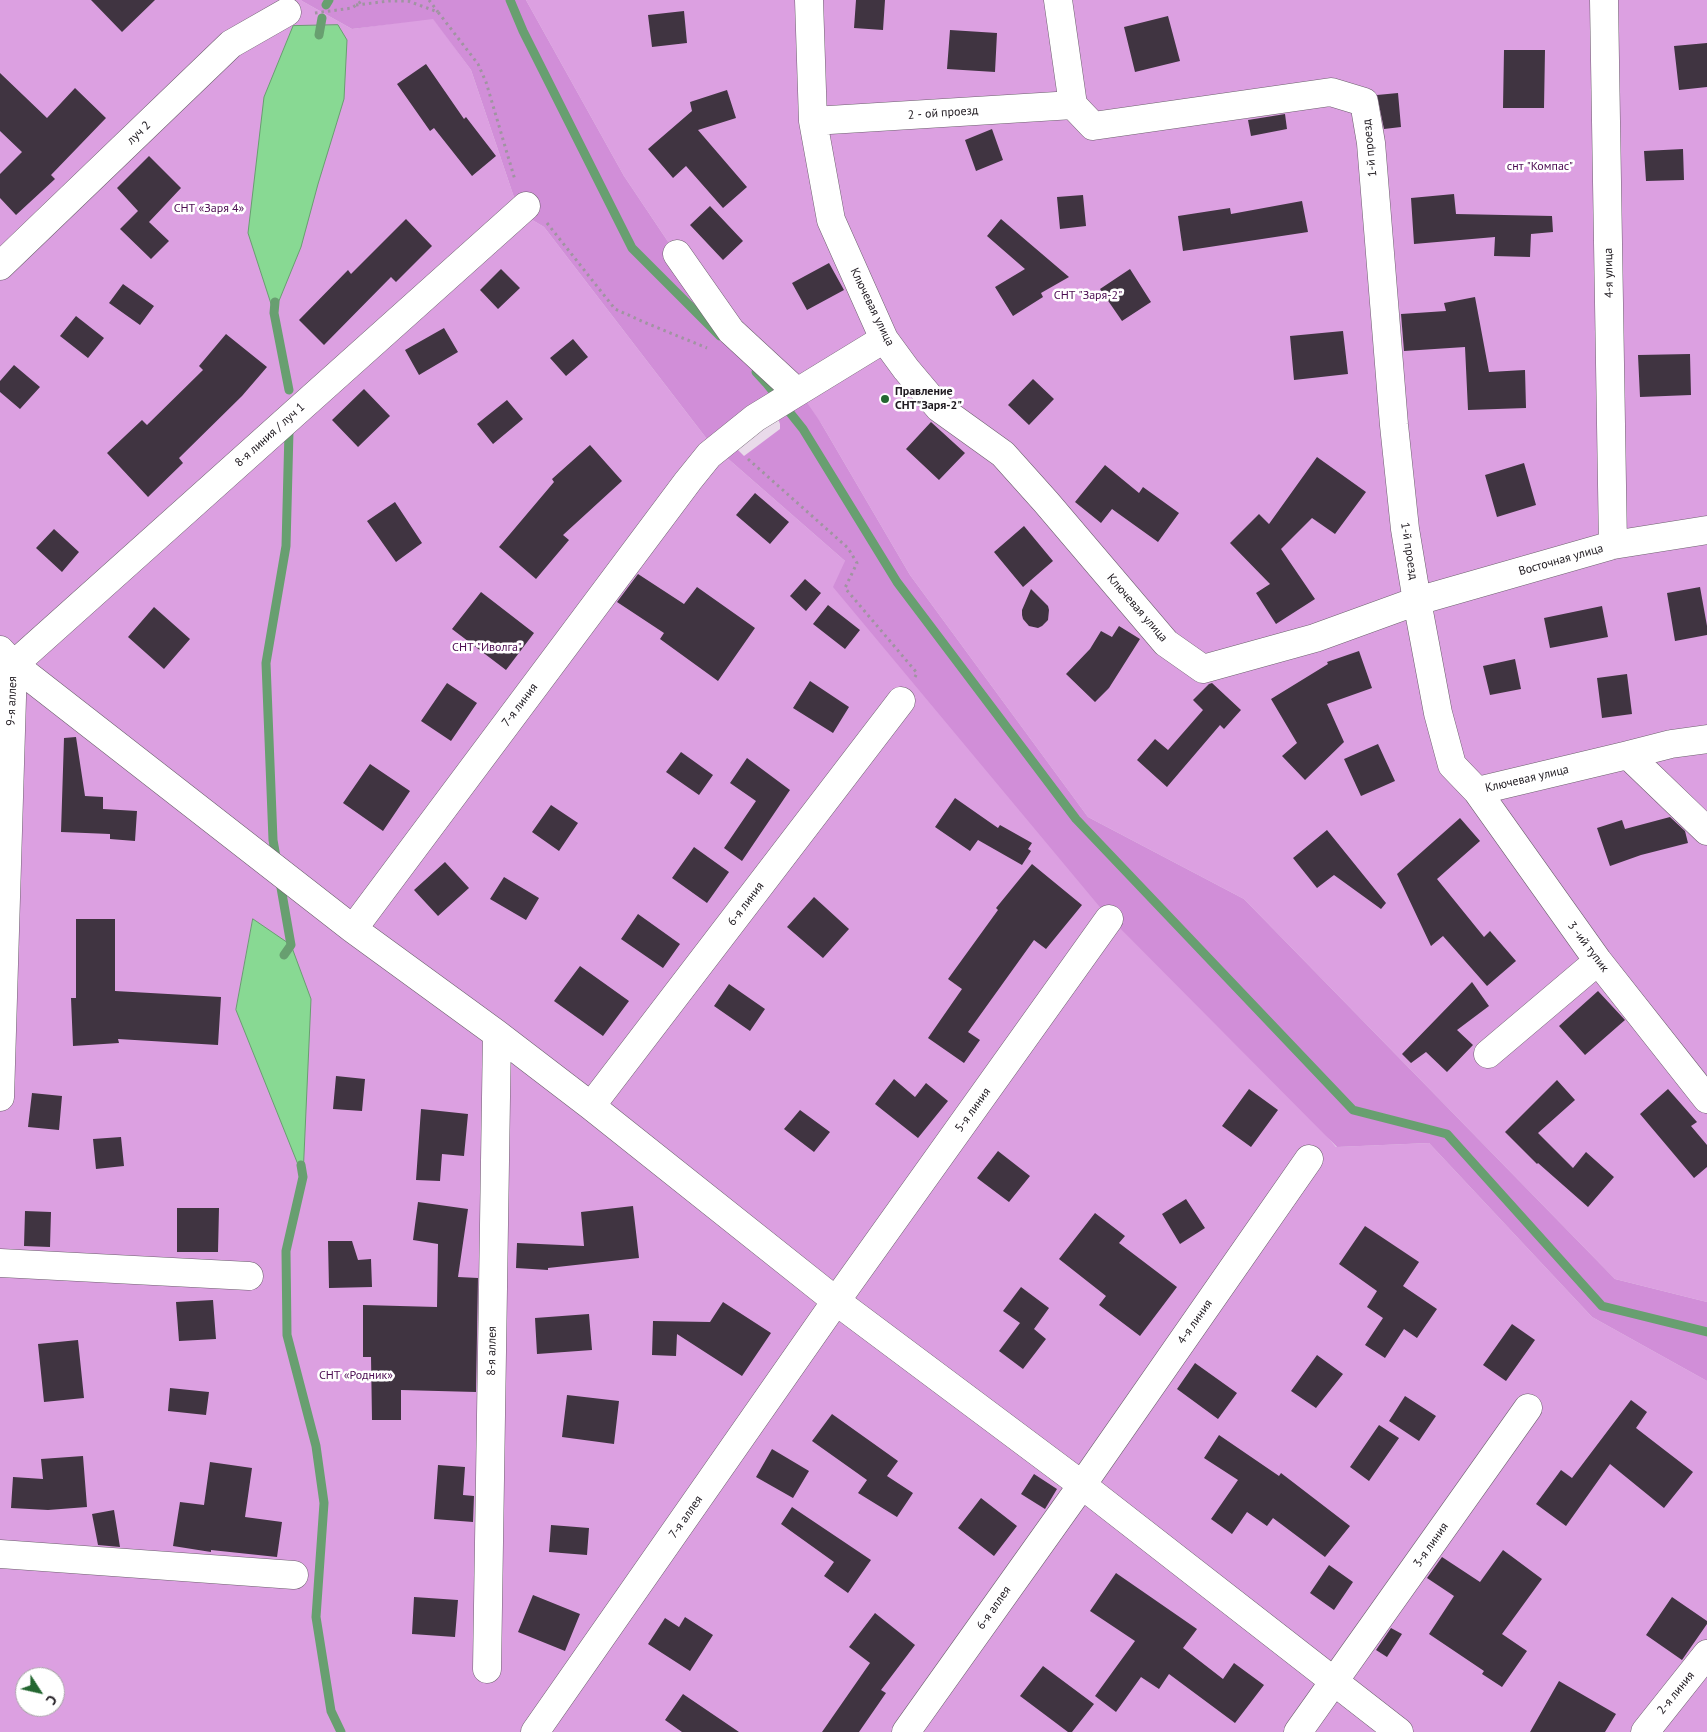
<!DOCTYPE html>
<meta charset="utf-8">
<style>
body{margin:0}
#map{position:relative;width:1707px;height:1732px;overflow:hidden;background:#e9daea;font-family:"PT Sans",sans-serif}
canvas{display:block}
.north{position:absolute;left:15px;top:1667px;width:50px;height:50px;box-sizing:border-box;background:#fff;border:1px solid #a5a3a5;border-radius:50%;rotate:125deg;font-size:14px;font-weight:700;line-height:20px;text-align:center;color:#1e191f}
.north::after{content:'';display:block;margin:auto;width:18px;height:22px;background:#246731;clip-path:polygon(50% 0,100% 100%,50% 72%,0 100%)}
</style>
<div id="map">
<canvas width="1707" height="1732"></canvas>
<div class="north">С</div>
</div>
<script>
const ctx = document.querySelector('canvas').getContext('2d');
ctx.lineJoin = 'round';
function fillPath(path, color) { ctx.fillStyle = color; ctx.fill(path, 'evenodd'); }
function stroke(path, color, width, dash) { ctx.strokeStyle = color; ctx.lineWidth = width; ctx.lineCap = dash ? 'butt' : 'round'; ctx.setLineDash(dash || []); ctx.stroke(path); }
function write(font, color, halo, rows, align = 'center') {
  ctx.font = font + ' "PT Sans",sans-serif'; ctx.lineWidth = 5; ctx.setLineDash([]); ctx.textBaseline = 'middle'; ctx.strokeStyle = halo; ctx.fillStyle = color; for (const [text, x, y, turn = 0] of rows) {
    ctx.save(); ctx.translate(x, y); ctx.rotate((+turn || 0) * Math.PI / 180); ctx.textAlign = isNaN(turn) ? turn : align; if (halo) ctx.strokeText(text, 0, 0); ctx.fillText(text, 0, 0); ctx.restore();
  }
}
const green = new Path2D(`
 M 0,0 L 302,0 L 302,1 L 352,29 L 433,18 L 471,70 L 519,212 L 544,227 L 710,443 L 845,561 L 1336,1147 L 1429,1143 L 1592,1317 L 1707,1381 L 1707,1732 L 0,1732 ZM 25,1677 L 55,1677 L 55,1707 L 25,1707 Z
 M 526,0 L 1707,0 L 1707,1302 L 1615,1279 L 1244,899 L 1088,817 L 910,575 L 821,423 L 679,258 L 624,176 Z`);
const forest = new Path2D(`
 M 302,0 L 526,0 L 624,176 L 679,258 L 799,391 L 821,423 L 910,575 L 1088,817 L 1244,899 L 1615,1279 L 1707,1302 L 1707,1381 L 1592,1317 L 1429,1143 L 1337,1147 L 1104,912 L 833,587 L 845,561 L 710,443 L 544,227 L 519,212 L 471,70 L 433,19 L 352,29 L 302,1 ZM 774,407 L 780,424 L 780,429 L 744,456 L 728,440 Z`);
const water = new Path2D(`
 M 338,25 L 347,40 L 344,99 L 318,184 L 301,247 L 274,313 L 248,233 L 264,97 L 293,26 Z
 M 253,919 L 291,945 L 311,999 L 303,1177 L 236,1010 Z`);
const stream = new Path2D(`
 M 510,0 L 523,31 L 632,248 L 720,336
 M 326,5 L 329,0
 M 319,35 L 322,18
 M 275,302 L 274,313 L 289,390
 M 756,372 L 767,384 L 803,429 L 897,582 L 1076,819 L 1353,1110 L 1447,1134 L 1602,1306 L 1707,1332
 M 276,857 L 273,840 L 266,663 L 286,546 L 289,431
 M 280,882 L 291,945 L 284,955
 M 301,1165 L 303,1177 L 286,1251 L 287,1335 L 316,1446 L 324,1503 L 316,1617 L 331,1711 L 341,1732`);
const building = new Path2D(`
 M 91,0 L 155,0 L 122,32 Z
 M 856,0 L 885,0 L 883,30 L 854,28 Z
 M 684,11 L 687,43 L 652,47 L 648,15 Z
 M 1168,16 L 1180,61 L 1135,72 L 1124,27 Z
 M 950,30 L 997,33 L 995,72 L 947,69 Z
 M 1707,43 L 1707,87 L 1679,90 L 1674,46 Z
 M 1504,50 L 1545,50 L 1544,108 L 1503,108 Z
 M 426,64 L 464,119 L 466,117 L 496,156 L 472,176 L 434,128 L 430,131 L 397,84 Z
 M 0,73 L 47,118 L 75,88 L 106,118 L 51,175 L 55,179 L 16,215 L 0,198 L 0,174 L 22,152 L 0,131 Z
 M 727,90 L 736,118 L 698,130 L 747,187 L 723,208 L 686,166 L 673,178 L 648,149 L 692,111 L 690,102 Z
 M 1398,93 L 1401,127 L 1384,129 L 1377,95 Z
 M 1285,114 L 1287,129 L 1251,136 L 1248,120 Z
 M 992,129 L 1003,160 L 976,171 L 965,140 Z
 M 1683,149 L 1684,180 L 1646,181 L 1644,151 Z
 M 149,156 L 181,188 L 149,222 L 169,241 L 151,259 L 120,229 L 138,211 L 117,188 Z
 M 1454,194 L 1456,214 L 1552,216 L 1553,232 L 1531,234 L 1530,257 L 1494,256 L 1495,237 L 1414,244 L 1411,198 Z
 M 1083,195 L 1086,226 L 1060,229 L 1057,197 Z
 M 1302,201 L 1308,232 L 1183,251 L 1178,216 L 1230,208 L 1231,214 Z
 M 710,206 L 743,241 L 723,260 L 690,225 Z
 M 406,219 L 432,246 L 396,282 L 391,277 L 324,345 L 299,320 L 348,270 L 351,274 Z
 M 1001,219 L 1069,277 L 1041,293 L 1043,297 L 1013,316 L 995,287 L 1025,269 L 987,236 Z
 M 829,263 L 844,290 L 807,310 L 792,283 Z
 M 501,269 L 520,288 L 498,309 L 480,290 Z
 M 1130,269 L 1151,302 L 1122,321 L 1100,289 Z
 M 123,284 L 154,306 L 140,325 L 109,303 Z
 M 1475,297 L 1489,372 L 1525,370 L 1526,408 L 1468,410 L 1465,347 L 1404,351 L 1401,314 L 1446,311 L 1444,303 Z
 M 76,316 L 104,338 L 88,358 L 60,336 Z
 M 444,328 L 458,352 L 419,375 L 405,350 Z
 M 1343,331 L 1348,374 L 1294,380 L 1290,336 Z
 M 226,334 L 267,367 L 242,396 L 179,458 L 183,463 L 148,497 L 107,453 L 142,420 L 147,425 L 203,370 L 199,366 Z
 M 573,339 L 588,357 L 566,376 L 550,358 Z
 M 1690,354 L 1691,395 L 1640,397 L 1638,355 Z
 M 14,365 L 40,387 L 20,409 L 0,392 L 0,381 Z
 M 1033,379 L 1054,399 L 1029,425 L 1008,405 Z
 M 364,389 L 390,416 L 358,447 L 332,420 Z
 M 507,400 L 523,419 L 493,444 L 477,424 Z
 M 931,422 L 965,453 L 939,480 L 906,449 Z
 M 590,445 L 622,481 L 563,535 L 569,540 L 536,579 L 499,547 L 554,482 L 552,479 Z
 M 1317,457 L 1366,492 L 1335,534 L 1312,518 L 1281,549 L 1315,599 L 1276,624 L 1256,593 L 1270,584 L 1230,543 L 1259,514 L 1269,524 Z
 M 1524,463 L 1536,505 L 1497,517 L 1485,475 Z
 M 1105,465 L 1139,493 L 1143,487 L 1179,513 L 1158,542 L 1112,509 L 1101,523 L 1075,502 Z
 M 755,493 L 789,522 L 770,544 L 736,515 Z
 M 395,502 L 422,543 L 396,562 L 367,521 Z
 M 1024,526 L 1053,561 L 1023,587 L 994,552 Z
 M 54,529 L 79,552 L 62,572 L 36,548 Z
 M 638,574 L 684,604 L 697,587 L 755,628 L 718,681 L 660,639 L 664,633 L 617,602 Z
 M 805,579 L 821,593 L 806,611 L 790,596 Z
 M 1700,587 L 1707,626 L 1707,635 L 1675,641 L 1667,593 Z
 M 1031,589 L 1048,606 L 1049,610 L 1048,620 L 1042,626 L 1038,628 L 1029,626 L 1023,619 L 1022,615 L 1022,610 Z
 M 481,592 L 534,633 L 506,670 L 452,629 Z
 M 828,605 L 860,630 L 845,649 L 813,624 Z
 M 1602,606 L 1608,637 L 1550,648 L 1544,618 Z
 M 154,607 L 190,639 L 164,669 L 128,637 Z
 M 1119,626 L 1140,639 L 1109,688 L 1095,702 L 1066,674 L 1090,649 L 1101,631 L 1112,637 Z
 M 1359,651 L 1372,688 L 1327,704 L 1344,742 L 1305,780 L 1282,756 L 1297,743 L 1271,699 L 1328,664 L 1327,662 Z
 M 1515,659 L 1521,689 L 1490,695 L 1483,666 Z
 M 1627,674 L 1632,714 L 1602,718 L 1597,678 Z
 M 810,681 L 849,707 L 833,733 L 793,708 Z
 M 447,683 L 477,703 L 451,741 L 421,721 Z
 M 1212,683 L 1241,710 L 1224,729 L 1220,725 L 1167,787 L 1137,760 L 1155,739 L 1168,750 L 1203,710 L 1193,700 L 1209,684 Z
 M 76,737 L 85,796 L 103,797 L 103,809 L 137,811 L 135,841 L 110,839 L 110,834 L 61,832 L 64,738 Z
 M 1378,744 L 1395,781 L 1361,796 L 1344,759 Z
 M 681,752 L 713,775 L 699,795 L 666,772 Z
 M 747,758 L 790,790 L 742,861 L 724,848 L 756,801 L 730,783 Z
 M 370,764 L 410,791 L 383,831 L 343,803 Z
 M 955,798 L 998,828 L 1000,825 L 1032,843 L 1028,849 L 1031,851 L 1022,865 L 978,840 L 970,851 L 935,827 Z
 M 551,805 L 578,823 L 559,851 L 532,832 Z
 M 1670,817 L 1685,831 L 1688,843 L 1641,855 L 1610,866 L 1597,828 L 1622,820 L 1625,829 Z
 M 1460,818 L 1480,841 L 1437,879 L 1484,937 L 1490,931 L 1516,961 L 1487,986 L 1443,936 L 1431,946 L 1397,874 Z
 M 1327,830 L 1386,903 L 1381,909 L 1334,875 L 1317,888 L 1293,858 Z
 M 694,847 L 729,872 L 707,903 L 672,878 Z
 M 445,862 L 469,888 L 438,916 L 414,890 Z
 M 1032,864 L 1082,905 L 1046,949 L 1034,940 L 968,1032 L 980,1040 L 964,1063 L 928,1038 L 962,989 L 948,979 L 998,910 L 996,908 Z
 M 504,877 L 539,898 L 526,920 L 490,899 Z
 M 814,897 L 849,929 L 823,958 L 787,927 Z
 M 638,914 L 680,944 L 663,968 L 621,939 Z
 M 76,919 L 115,919 L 115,991 L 221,997 L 218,1045 L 118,1039 L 119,1043 L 73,1046 L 71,998 L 76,998 Z
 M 580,966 L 629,1001 L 603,1036 L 554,1001 Z
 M 1472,982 L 1489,1006 L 1457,1030 L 1473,1045 L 1447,1072 L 1426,1052 L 1411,1063 L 1402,1054 Z
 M 729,984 L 765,1009 L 750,1031 L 714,1006 Z
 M 1598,991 L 1625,1020 L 1585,1055 L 1559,1026 Z
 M 336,1076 L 365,1079 L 362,1111 L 333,1109 Z
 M 894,1079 L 915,1097 L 926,1083 L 948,1101 L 918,1138 L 875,1104 Z
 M 1557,1080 L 1575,1100 L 1538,1133 L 1573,1168 L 1586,1152 L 1614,1177 L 1588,1207 L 1538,1163 L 1537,1164 L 1505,1132 Z
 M 1249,1089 L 1278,1110 L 1251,1147 L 1222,1126 Z
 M 1668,1089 L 1697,1122 L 1691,1126 L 1707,1145 L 1707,1167 L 1694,1178 L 1640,1114 Z
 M 32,1093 L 62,1096 L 59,1130 L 28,1127 Z
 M 421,1109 L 468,1114 L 464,1156 L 442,1154 L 440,1181 L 416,1180 Z
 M 800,1110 L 830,1132 L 814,1152 L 784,1129 Z
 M 121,1137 L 124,1166 L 96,1169 L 93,1139 Z
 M 998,1151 L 1030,1176 L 1009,1202 L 977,1178 Z
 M 1186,1199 L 1205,1228 L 1180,1244 L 1162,1214 Z
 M 418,1202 L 468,1209 L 458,1277 L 478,1278 L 476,1392 L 401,1390 L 401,1420 L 372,1420 L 371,1357 L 363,1357 L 363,1305 L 437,1307 L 438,1244 L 413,1240 Z
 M 633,1206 L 639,1258 L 548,1268 L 548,1270 L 516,1268 L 517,1243 L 584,1246 L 581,1212 Z
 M 177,1208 L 219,1208 L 218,1252 L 177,1252 Z
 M 25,1211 L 51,1212 L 50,1247 L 24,1246 Z
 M 1095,1213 L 1125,1236 L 1119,1243 L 1177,1287 L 1140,1336 L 1099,1305 L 1106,1296 L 1059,1259 Z
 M 1365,1226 L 1419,1262 L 1403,1286 L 1437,1309 L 1417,1338 L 1404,1329 L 1385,1358 L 1365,1345 L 1383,1318 L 1367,1307 L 1377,1291 L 1339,1264 Z
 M 328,1241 L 352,1241 L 358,1260 L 371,1259 L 372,1287 L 329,1288 Z
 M 1021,1287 L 1049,1308 L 1034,1329 L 1046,1339 L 1023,1369 L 999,1351 L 1020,1323 L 1003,1311 Z
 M 213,1300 L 216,1339 L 179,1341 L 176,1302 Z
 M 723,1302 L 771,1333 L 742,1376 L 677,1334 L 676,1356 L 652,1355 L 653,1321 L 710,1322 Z
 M 589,1314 L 592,1350 L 537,1354 L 535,1318 Z
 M 1512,1324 L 1535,1340 L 1506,1381 L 1483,1365 Z
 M 78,1340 L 84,1398 L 44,1402 L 38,1344 Z
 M 1317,1355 L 1343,1374 L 1316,1408 L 1291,1391 Z
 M 1195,1363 L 1237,1393 L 1218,1419 L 1177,1389 Z
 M 170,1388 L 209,1392 L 206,1415 L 168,1411 Z
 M 567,1395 L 619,1401 L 614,1444 L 562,1437 Z
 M 1405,1396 L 1436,1416 L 1419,1441 L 1389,1421 Z
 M 1631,1400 L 1647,1412 L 1636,1428 L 1693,1472 L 1664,1508 L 1610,1464 L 1566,1526 L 1536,1504 L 1561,1470 L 1572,1478 Z
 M 832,1414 L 898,1461 L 887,1476 L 913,1493 L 897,1517 L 858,1493 L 867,1480 L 812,1441 Z
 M 1379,1425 L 1399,1438 L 1369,1481 L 1350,1467 Z
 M 1219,1435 L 1279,1476 L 1281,1473 L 1350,1526 L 1325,1557 L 1273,1518 L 1267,1526 L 1247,1512 L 1232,1534 L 1211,1519 L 1238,1480 L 1204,1458 Z
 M 772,1449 L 809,1471 L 793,1498 L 756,1477 Z
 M 83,1456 L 87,1507 L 48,1510 L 11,1508 L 13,1477 L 43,1479 L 41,1459 Z
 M 210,1462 L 252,1468 L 245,1517 L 282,1522 L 277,1557 L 211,1550 L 211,1552 L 173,1546 L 180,1502 L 204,1505 Z
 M 438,1465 L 465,1467 L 463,1495 L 474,1496 L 473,1522 L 434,1519 Z
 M 1034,1474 L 1057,1489 L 1045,1509 L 1021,1494 Z
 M 981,1498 L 1017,1526 L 994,1556 L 958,1528 Z
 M 792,1507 L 871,1560 L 848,1593 L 824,1576 L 834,1562 L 781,1524 Z
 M 114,1510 L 120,1547 L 98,1545 L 92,1514 Z
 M 551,1525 L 589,1528 L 587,1555 L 549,1552 Z
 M 1503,1550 L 1542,1579 L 1502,1634 L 1527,1651 L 1502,1687 L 1482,1674 L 1484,1671 L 1429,1634 L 1454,1596 L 1427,1578 L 1442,1557 L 1480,1582 Z
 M 1329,1565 L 1353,1582 L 1334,1610 L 1310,1593 Z
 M 1116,1573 L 1197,1629 L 1183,1648 L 1223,1679 L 1234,1663 L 1264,1685 L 1235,1723 L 1169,1674 L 1159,1689 L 1141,1677 L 1116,1712 L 1095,1696 L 1135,1641 L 1090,1611 Z
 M 533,1595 L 580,1614 L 565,1651 L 518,1632 Z
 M 414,1597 L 458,1600 L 455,1637 L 412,1634 Z
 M 1672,1597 L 1707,1621 L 1707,1624 L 1682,1660 L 1646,1635 Z
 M 875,1613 L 915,1645 L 881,1690 L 886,1693 L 859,1732 L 822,1732 L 870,1663 L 849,1647 Z
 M 685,1617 L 713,1635 L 690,1671 L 648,1644 L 665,1618 L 679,1627 Z
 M 1391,1628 L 1402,1634 L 1387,1657 L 1376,1650 Z
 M 1043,1666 L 1094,1704 L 1072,1732 L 1068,1732 L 1020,1696 Z
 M 1559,1681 L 1616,1714 L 1605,1732 L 1530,1732 Z
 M 683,1694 L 739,1732 L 682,1732 L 665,1720 Z`);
const path = new Path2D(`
 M 429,0 L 438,12
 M 356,5 L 389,1 L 408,1 L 438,12 L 478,64 L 486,82 L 515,180
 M 315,13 L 352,8 L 363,0
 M 547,223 L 615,309 L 646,323 L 707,348
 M 748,459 L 848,548 L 857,563 L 845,588 L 917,673 L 915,677`);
const minor = new Path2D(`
 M 809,0 L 813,121 L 831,220 L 884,339 L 906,369 L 939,408 L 1003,454 L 1046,502 L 1166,643 L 1203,669 L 1315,638 L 1417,601 L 1438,713 L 1452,765 L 1477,791 L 1628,755 L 1707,831
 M 1058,0 L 1073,105 L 1093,126 L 1331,92 L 1364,102 L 1371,143 L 1394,425 L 1405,529 L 1417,601 L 1613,545 L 1707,530
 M 1604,0 L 1613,545
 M 813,121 L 1073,105
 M 677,254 L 731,331 L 797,392
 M 0,266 L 231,44 L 287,12
 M 0,650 L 13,664 L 353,929 L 497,1034 L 591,1106 L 836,1301 L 1082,1485 L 1399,1732
 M 0,677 L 526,206
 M 1628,755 L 1671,744 L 1707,739
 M 1477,791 L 1598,961 L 1707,1099
 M 353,929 L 688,481 L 709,455 L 755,418 L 884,339
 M 1488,1054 L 1598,961
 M 0,1097 L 13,664
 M 591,1106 L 901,701
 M 0,1263 L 249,1276
 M 0,1554 L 294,1575
 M 487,1669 L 497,1034
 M 535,1732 L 836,1301 L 1109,919
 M 906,1732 L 1082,1485 L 1309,1159
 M 1298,1732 L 1528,1408
 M 1645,1732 L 1707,1654`);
const markers = [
 [885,399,5,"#246731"]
];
const streetNames = [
 ["2 - ой проезд",943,113,-4],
 ["луч 2",139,133,-44],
 ["1-й проезд",1370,148,-96],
 ["4-я улица",1609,273,-91],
 ["Ключевая улица",872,307,64],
 ["8-я линия / луч 1",270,435,-42],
 ["1-й проезд",1409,551,81],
 ["Восточная улица",1561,560,-16],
 ["Ключевая улица",1137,608,49],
 ["9-я аллея",12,701,-88],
 ["7-я линия",520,705,-53],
 ["Ключевая улица",1527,779,-13],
 ["6-я линия",746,904,-53],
 ["3 -ий тупик",1588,947,53],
 ["5-я линия",973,1110,-54],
 ["4-я линия",1195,1322,-55],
 ["8-я аллея",492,1351,-89],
 ["7-я аллея",686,1517,-55],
 ["3-я линия",1431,1545,-55],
 ["6-я аллея",994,1608,-55],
 ["2-я линия",1676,1693,-51]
];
const parkNames = [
 ["снт \"Компас\"",1540,167],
 ["СНТ «Заря 4»",209,209],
 ["СНТ \"Заря-2\"",1088,296],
 ["СНТ \"Иволга\"",487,648],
 ["СНТ «Родник»",356,1376]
];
const poiNames = [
 ["Правление",895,392],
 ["СНТ\"Заря-2\"",895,406]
];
fillPath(green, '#dca0e1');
fillPath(forest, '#d18ed8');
fillPath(water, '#88d993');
stroke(water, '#689f70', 1);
stroke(stream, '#689f70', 9);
fillPath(building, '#403441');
stroke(minor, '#6d616e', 29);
stroke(path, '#a094a1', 3, [2.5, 4]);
stroke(minor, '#fff', 28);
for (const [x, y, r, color] of markers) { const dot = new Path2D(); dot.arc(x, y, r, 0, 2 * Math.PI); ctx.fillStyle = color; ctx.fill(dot); stroke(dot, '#fff', 2); }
write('12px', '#1e191f', '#fff', streetNames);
write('12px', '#4b0c51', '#fff', parkNames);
write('bold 12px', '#1e191f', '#fff', poiNames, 'left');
</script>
